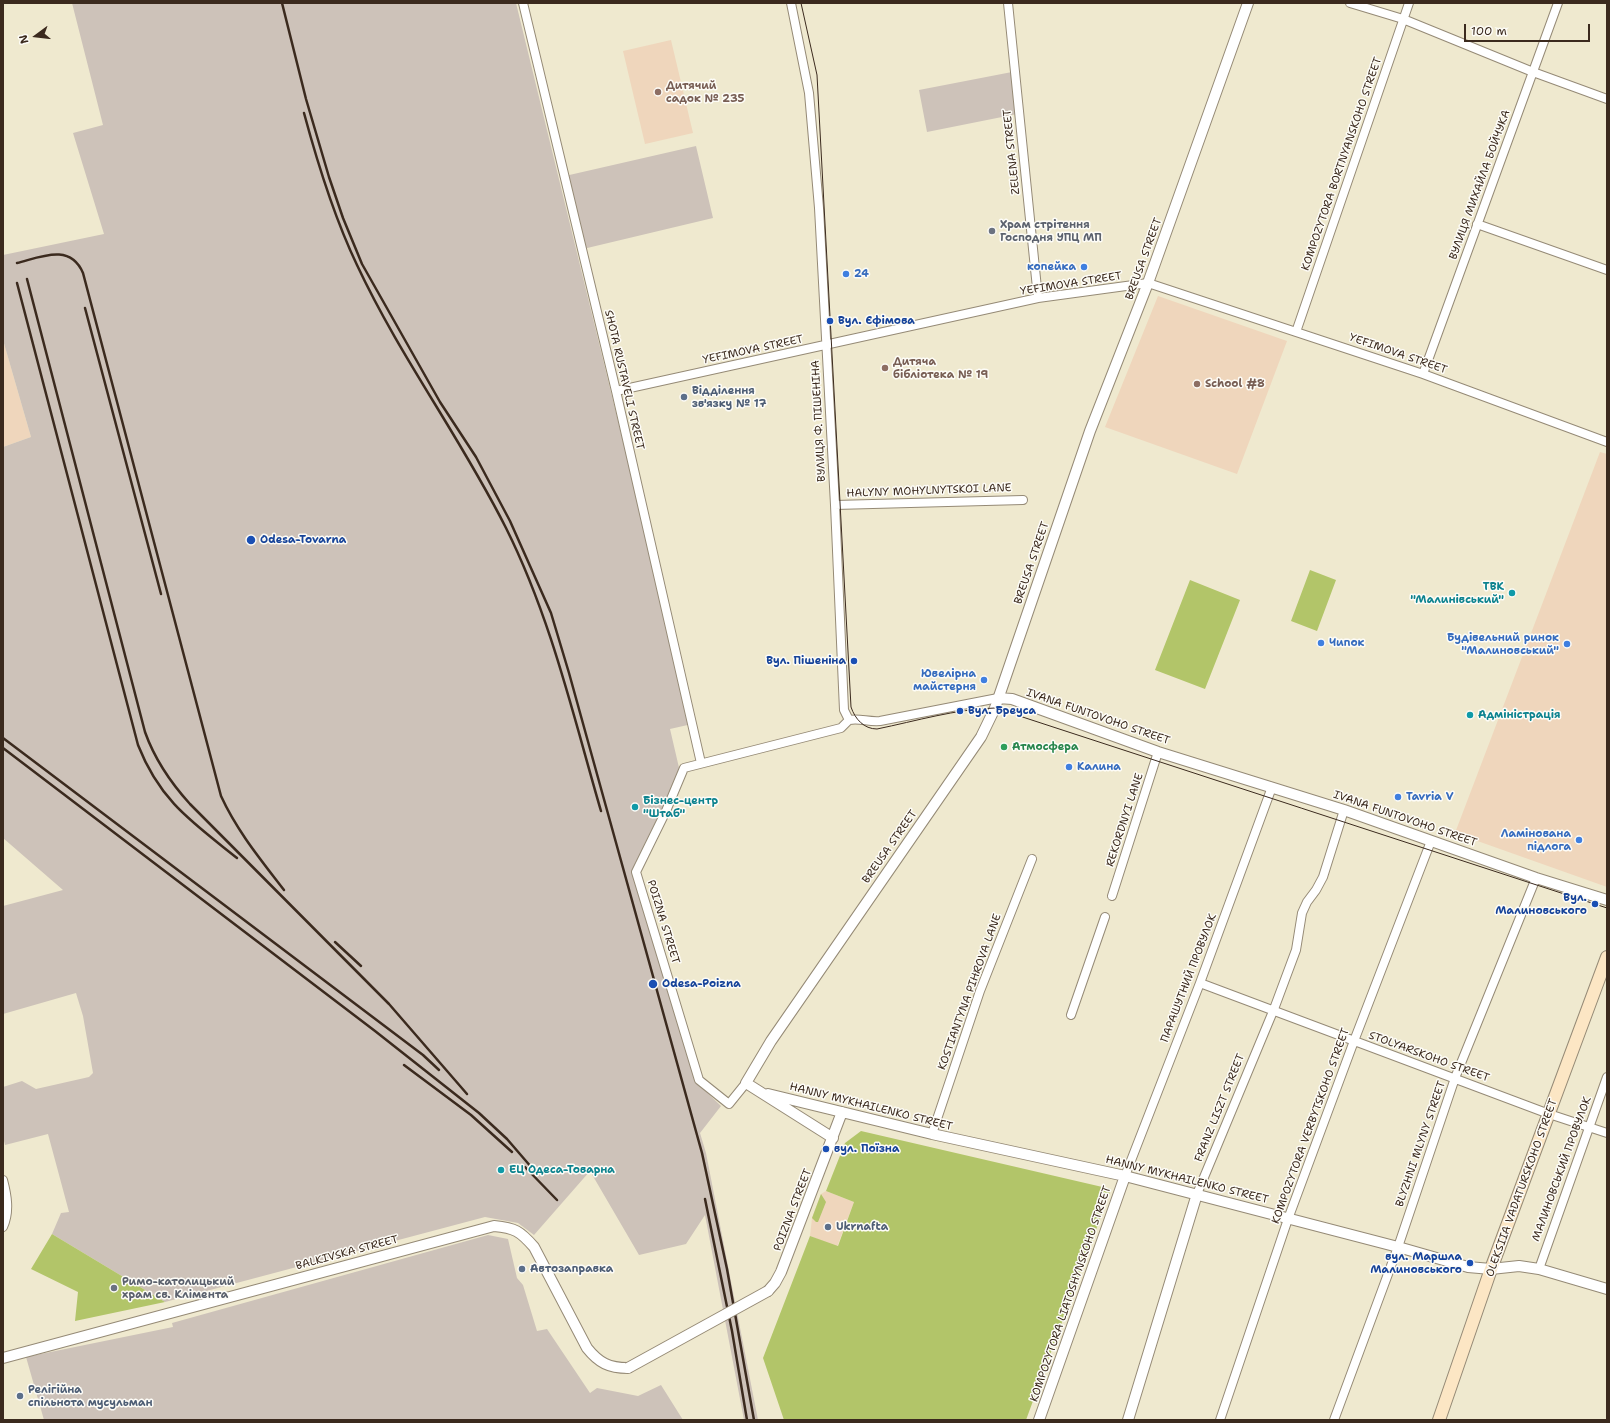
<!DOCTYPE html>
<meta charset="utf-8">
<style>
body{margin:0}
#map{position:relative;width:1610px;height:1423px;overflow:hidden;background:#efe9cf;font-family:"Shantell Sans",sans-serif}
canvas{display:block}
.frame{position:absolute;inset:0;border:4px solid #3b2a1e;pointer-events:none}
.north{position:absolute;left:16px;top:16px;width:40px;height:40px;-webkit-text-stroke:3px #fdfcf7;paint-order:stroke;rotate:255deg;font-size:11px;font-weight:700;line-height:16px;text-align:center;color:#3b2a1e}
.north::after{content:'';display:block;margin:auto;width:14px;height:18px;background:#3b2a1e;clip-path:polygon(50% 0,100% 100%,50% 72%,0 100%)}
.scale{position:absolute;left:1464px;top:24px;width:126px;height:18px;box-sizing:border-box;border:2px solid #3b2a1e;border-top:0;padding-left:5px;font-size:12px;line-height:14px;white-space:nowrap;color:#3b2a1e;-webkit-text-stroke:3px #fdfcf7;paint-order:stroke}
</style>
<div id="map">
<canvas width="1610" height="1423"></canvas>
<div class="frame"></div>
<div class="north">N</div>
<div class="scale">100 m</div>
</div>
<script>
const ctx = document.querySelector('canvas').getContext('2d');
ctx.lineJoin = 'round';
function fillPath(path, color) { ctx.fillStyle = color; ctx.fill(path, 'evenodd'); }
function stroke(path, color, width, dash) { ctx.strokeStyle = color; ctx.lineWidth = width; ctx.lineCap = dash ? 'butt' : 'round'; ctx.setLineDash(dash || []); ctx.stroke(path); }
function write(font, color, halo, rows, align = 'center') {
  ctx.font = font + ' "Shantell Sans",sans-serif'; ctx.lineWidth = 3; ctx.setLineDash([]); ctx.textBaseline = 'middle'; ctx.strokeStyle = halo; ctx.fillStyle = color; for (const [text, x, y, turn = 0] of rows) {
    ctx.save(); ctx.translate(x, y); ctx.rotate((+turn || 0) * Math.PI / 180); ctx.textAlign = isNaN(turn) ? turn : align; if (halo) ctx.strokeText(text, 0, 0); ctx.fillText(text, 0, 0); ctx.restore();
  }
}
const built = new Path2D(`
 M 671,40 L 693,133 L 645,144 L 623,51 Z
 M 1158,296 L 1287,341 L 1237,474 L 1105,427 Z
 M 3,340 L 31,437 L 3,447 Z
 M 1600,452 L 1607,454 L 1607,887 L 1455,833 Z
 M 826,1191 L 854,1202 L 837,1247 L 810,1236 L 812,1218 L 821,1194 Z`);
const industrial = new Path2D(`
 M 72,3 L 516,3 L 692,724 L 670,729 L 680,772 L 632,870 L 696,1082 L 721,1106 L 700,1133 L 706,1153 L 758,1420 L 744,1420 L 705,1215 L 686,1244 L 639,1255 L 590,1171 L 534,1235 L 518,1223 L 485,1217 L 165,1302 L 52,1234 L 61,1213 L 69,1212 L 48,1134 L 5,1145 L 3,1137 L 3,1087 L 22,1081 L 36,1089 L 89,1077 L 93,1073 L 83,1016 L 76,993 L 3,1014 L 3,906 L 63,890 L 3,838 L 3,447 L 31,437 L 3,340 L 3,255 L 104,234 L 73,133 L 103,125 Z
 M 1012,72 L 1017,114 L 927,132 L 919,90 Z
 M 696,146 L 713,218 L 583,249 L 565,176 Z
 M 488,1235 L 508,1239 L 517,1278 L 523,1285 L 537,1331 L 547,1329 L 590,1393 L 597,1388 L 638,1396 L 661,1385 L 683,1420 L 44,1420 L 26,1357 L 173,1327 L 172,1323 Z`);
const green = new Path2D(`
 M 1310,570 L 1336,580 L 1317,631 L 1291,621 Z
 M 1190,580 L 1240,600 L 1205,689 L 1155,670 Z
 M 861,1131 L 1111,1189 L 1026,1420 L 784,1420 L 763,1358 L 810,1236 L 838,1246 L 854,1202 L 826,1191 L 845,1143 Z
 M 821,1194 L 826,1202 L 818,1222 L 816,1222 L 812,1218 Z
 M 52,1234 L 165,1302 L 75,1321 L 78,1292 L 31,1269 Z`);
const minor = new Path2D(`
 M 523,3 L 616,391 L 701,763
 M 791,3 L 809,93 L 819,208 L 835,505 L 844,710 L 849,720
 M 1008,3 L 1038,298
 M 1350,3 L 1403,19 L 1533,72 L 1607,99
 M 1477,224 L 1607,270
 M 1296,332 L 1409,3
 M 1423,374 L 1558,3
 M 616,391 L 1038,298 L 1148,283 L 1423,374 L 1607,442
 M 835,505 L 1023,500
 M 1112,896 L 1158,752
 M 1200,983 L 1549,1114 L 1607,1133
 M 1071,1015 L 1105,917
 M 746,1083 L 729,1104 L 699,1080 L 636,872 L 666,811 L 684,768 L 841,728 L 849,720 C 860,718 868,722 880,721 L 998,698
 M 932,1134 L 980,991 L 1032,859
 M 1125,1176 L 1200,983 L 1272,787
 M 3,1180 C 7,1195 10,1212 3,1227
 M 1197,1194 L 1274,1009 L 1296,950 L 1302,913 L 1307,902 L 1316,890 L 1323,877 L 1344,810
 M 1539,1269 L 1607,1077
 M 1220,1420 L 1288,1219 L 1354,1041 L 1431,841
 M 1334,1420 L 1398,1247 L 1455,1078 L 1536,878`);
const tertiary = new Path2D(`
 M 998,698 L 1012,699 L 1158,752 L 1344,810 L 1536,878 L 1607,900
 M 768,1094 L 932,1134 L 1125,1176 L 1398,1247 L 1468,1267 L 1491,1269 L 1519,1266 L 1539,1269 L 1607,1289
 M 833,1138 L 746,1083 L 771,1041 L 981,737 L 995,708 L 1090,431 L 1148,283 L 1248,3
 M 768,1291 L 775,1283 L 781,1272 L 842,1112
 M 3,1358 L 494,1226 C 515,1228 520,1231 534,1247 L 587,1348 C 599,1363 609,1368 628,1368
 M 1039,1420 L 1125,1176
 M 1128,1420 L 1197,1194`);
const secondary = new Path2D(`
 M 1439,1420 L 1491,1269 L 1607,957`);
const tram = new Path2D(`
 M 801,3 L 817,75 L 851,707 C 855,719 864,729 877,729 C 916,721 956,709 995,708 L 1607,908`);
const rail = new Path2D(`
 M 282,3 L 306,99 L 329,177 L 343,218 L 362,264 L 440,402 L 476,457 L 510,521 L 551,613 L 569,673 L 702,1153 L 727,1269 L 754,1420
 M 304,113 C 318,165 334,217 357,265 C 400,357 461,438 506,528 C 551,618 573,715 601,811
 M 17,263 C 41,257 70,243 83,273 L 221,796 C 237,831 261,860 284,890
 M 27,279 L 145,732 C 155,760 170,782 190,804 L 389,1004 L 467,1094
 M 17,283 L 138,745 C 160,801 192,822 237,858
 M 85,308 L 161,594
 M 3,738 L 423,1055 L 439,1070
 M 3,748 L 375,1031 L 479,1113 L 507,1139 L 532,1168
 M 335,942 L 361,966
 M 404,1065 L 471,1115 L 512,1152
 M 525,1167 L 557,1200
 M 705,1199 L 732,1331 L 747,1420`);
const tertiaryBridge = new Path2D(`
 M 628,1368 L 768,1291`);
const markers = [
 [658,92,4,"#8d6e63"],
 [992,231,4,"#6b7280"],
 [1084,267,4,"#3f7fe0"],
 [846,274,4,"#3f7fe0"],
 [830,321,4,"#1a4fb4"],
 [885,368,4,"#8d6e63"],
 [1197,384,4,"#8d6e63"],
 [684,397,4,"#5c6f8a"],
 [251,540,5,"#1a4fb4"],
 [1512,593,4,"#0f9aa8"],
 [1321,643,4,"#3f7fe0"],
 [1567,644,4,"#3f7fe0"],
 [854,661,4,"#1a4fb4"],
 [984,680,4,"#3f7fe0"],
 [960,711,4,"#1a4fb4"],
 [1470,715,4,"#0f9aa8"],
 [1004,747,4,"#2e9e5b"],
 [1069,767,4,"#3f7fe0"],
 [1398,797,4,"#3f7fe0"],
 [635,807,4,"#0f9aa8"],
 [1579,840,4,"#3f7fe0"],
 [1595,904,4,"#1a4fb4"],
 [653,984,5,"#1a4fb4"],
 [826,1149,4,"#1a4fb4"],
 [501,1170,4,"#0f9aa8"],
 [828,1227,4,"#5c6f8a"],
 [1470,1263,4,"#1a4fb4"],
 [522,1269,4,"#5c6f8a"],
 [114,1288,4,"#6b7280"],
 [20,1396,4,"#5c6f8a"]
];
const educationNames = [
 ["Дитячий",666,86],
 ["садок № 235",666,99],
 ["Дитяча",893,362],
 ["бібліотека № 19",893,375],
 ["School #8",1205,384]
];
const streetNames = [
 ["ZELENA STREET",1012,152,-96],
 ["KOMPOZYTORA BORTNYANSKOHO STREET",1342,164,-71],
 ["ВУЛИЦЯ МИХАЙЛА БОЙЧУКА",1480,185,-70],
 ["BREUSA STREET",1144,259,-70],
 ["YEFIMOVA STREET",1071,284,-9],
 ["YEFIMOVA STREET",753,350,-12],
 ["YEFIMOVA STREET",1398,354,19],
 ["SHOTA RUSTAVELI STREET",624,380,77],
 ["ВУЛИЦЯ Ф. ПІШЕНІНА",819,421,-93],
 ["HALYNY MOHYLNYTSKOI LANE",929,491,-2],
 ["BREUSA STREET",1032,563,-71],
 ["IVANA FUNTOVOHO STREET",1098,717,19],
 ["IVANA FUNTOVOHO STREET",1405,819,19],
 ["REKORDNYI LANE",1125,820,-72],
 ["BREUSA STREET",890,847,-55],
 ["POIZNA STREET",663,922,73],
 ["ПАРАШУТНИЙ ПРОВУЛОК",1189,978,-69],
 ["KOSTIANTYNA PIHROVA LANE",970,992,-70],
 ["STOLYARSKOHO STREET",1429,1057,20],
 ["HANNY MYKHAILENKO STREET",871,1107,14],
 ["FRANZ LISZT STREET",1220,1108,-68],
 ["KOMPOZYTORA VERBYTSKOHO STREET",1311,1126,-70],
 ["BLYZHNI MLYNY STREET",1421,1144,-71],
 ["МАЛИНОВСЬКИЙ ПРОВУЛОК",1562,1169,-70],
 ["HANNY MYKHAILENKO STREET",1187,1180,14],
 ["OLEKSIIA VADATURSKOHO STREET",1522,1188,-70],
 ["POIZNA STREET",793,1210,-69],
 ["BALKIVSKA STREET",347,1253,-15],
 ["KOMPOZYTORA LIATOSHYNSKOHO STREET",1071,1294,-71]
];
const worshipNames = [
 ["Храм стрітення",1000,225],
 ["Господня УПЦ МП",1000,238],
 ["Римо-католицький",122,1282],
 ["храм св. Клімента",122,1295]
];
const shopNames = [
 ["копейка",1076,267],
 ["24",854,274,"left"],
 ["Будівельний ринок",1559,638],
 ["\"Малиновський\"",1559,651],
 ["Чипок",1329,643,"left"],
 ["Ювелірна",976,674],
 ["майстерня",976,687],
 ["Калина",1077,767,"left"],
 ["Tavria V",1406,797,"left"],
 ["Ламінована",1571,834],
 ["підлога",1571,847]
];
const transitNames = [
 ["Вул. Єфімова",838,321],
 ["Odesa-Tovarna",260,540],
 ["Вул. Пішеніна",846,661,"right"],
 ["Вул. Бреуса",968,711],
 ["Вул.",1587,898,"right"],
 ["Малиновського",1587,911,"right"],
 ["Odesa-Poizna",662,984],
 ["вул. Поїзна",834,1149],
 ["вул. Маршла",1462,1257,"right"],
 ["Малиновського",1462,1270,"right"]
];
const serviceNames = [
 ["Відділення",692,391],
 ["зв'язку № 17",692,404],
 ["Ukrnafta",836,1227],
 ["Автозаправка",530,1269],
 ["Релігійна",28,1390],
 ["спільнота мусульман",28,1403]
];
const cultureNames = [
 ["ТВК",1504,587,"right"],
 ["\"Малинівський\"",1504,600,"right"],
 ["Адміністрація",1478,715],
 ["Бізнес-центр",643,801],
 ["\"Штаб\"",643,814],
 ["ЕЦ Одеса-Товарна",509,1170]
];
const leisureNames = [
 ["Атмосфера",1012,747]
];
fillPath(built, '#efd6bc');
fillPath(industrial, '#cdc2b9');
fillPath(green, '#b2c569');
stroke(minor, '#958a76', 10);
stroke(tertiary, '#958a76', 12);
stroke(secondary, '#958a76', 14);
stroke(minor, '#fff', 8);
stroke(tertiary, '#fff', 10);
stroke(secondary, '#fce6c4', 12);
stroke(tram, '#3b2a1e', 1);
stroke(rail, '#3b2a1e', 2.5);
stroke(tertiaryBridge, '#958a76', 12, []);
stroke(tertiaryBridge, '#fff', 10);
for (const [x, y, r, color] of markers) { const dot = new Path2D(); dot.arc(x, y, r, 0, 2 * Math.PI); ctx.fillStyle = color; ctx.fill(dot); stroke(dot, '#fdfcf7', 1.5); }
write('bold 11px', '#785e54', '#fdfcf7', educationNames, 'left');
write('11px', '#3b2a1e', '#fdfcf7', streetNames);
write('bold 11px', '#5b616d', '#fdfcf7', worshipNames, 'left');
write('bold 11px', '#366cbe', '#fdfcf7', shopNames, 'right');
write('bold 11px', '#164399', '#fdfcf7', transitNames, 'left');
write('bold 11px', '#4e5e75', '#fdfcf7', serviceNames, 'left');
write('bold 11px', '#0d838f', '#fdfcf7', cultureNames, 'left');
write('bold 11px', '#27864d', '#fdfcf7', leisureNames, 'left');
</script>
